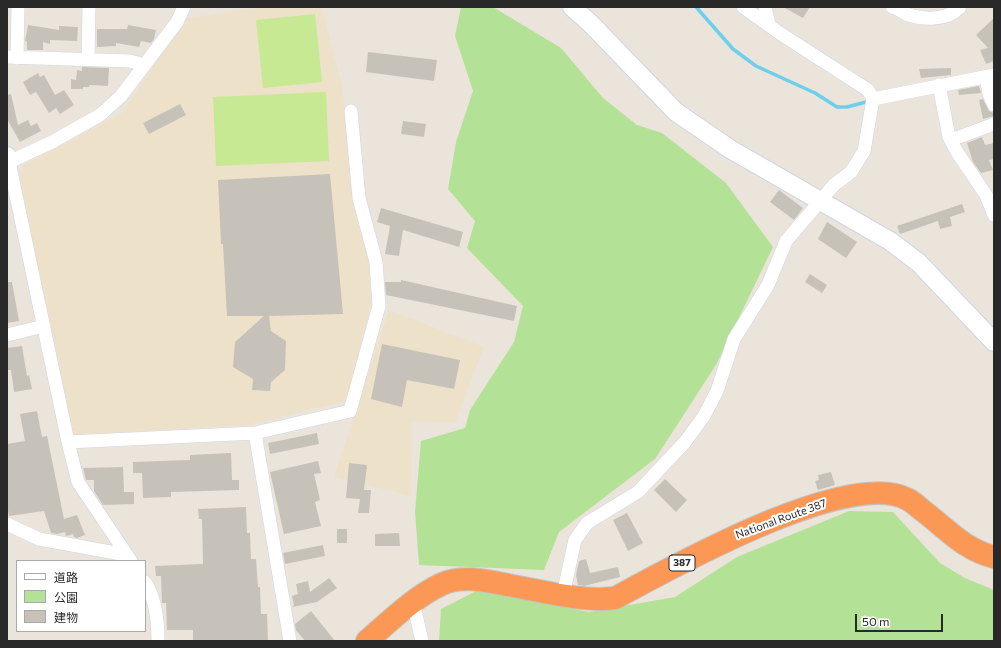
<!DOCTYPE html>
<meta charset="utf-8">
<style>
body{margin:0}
#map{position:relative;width:1001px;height:648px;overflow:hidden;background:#ebe4db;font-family:Commissioner,"Noto Sans JP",sans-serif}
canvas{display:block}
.frame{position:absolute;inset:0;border:8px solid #292929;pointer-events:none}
.legend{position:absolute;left:16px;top:560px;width:130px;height:72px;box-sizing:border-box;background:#fff;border:1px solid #a9a9a9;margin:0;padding:5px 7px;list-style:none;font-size:12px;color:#292929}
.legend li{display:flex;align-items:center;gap:8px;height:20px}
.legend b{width:20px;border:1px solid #a9a9a9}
.scale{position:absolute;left:855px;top:614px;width:88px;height:18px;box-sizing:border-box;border:2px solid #292929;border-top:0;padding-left:5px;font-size:12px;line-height:14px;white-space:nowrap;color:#292929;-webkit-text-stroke:3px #fff;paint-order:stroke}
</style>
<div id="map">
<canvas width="1001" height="648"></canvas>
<div class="frame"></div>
<ul class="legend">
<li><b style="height:5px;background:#fff"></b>道路</li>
<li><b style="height:11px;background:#b3e297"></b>公園</li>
<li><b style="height:11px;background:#c7c2b9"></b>建物</li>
</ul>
<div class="scale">50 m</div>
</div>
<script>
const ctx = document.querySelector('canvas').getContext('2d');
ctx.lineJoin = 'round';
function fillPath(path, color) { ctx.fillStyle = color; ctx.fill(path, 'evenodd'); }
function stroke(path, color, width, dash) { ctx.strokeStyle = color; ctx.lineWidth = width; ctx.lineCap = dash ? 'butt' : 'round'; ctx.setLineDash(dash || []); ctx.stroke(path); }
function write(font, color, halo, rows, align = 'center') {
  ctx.font = font + ' Commissioner,sans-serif'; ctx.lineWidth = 4; ctx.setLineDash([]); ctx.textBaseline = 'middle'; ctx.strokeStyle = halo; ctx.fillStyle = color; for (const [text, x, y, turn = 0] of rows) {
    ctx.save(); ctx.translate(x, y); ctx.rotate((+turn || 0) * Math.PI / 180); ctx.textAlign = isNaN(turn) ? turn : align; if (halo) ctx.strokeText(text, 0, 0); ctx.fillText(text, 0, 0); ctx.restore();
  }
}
const education = new Path2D(`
 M 263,7 L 322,8 L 342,86 L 356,216 L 369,257 L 371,304 L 348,396 L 342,402 L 247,425 L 74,435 L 19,176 L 23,165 L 75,139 L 123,112 L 167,46 L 188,18 Z
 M 389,310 L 484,347 L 455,423 L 412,421 L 411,496 L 334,477 Z`);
const green = new Path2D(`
 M 461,7 L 493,7 L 561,48 L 603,98 L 637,125 L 662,133 L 726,183 L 773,247 L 716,365 L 655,459 L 559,532 L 544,570 L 419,565 L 415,512 L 421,441 L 465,428 L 470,410 L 514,342 L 523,306 L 467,248 L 475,221 L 448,189 L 456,142 L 473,91 L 455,36 Z
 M 849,511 L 893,512 L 940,563 L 965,578 L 994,590 L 994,641 L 439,641 L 441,609 L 478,590 L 589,612 L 675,597 L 737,557 Z`);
const pitch = new Path2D(`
 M 315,14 L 322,82 L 263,88 L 256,20 Z
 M 326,92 L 329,161 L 216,166 L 213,97 Z`);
const stream = new Path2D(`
 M 696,7 L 733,49 L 756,66 L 815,93 L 837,107 L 847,107 L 866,102`);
const building = new Path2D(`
 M 783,7 L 810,7 L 803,18 Z
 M 994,18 L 994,61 L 986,64 L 980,50 L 988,48 L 976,35 Z
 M 28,25 L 59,30 L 59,26 L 78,27 L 77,41 L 50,40 L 50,44 L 43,42 L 43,50 L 27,50 L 27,42 L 25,41 Z
 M 128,25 L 156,30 L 154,39 L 151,43 L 141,41 L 139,47 L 116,43 L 116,46 L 97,47 L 97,29 L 127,29 Z
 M 368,52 L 437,60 L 434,81 L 366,72 Z
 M 82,67 L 109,68 L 108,86 L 90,85 L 89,87 L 83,87 L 83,89 L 71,89 L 71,79 L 76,80 L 77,70 L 82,71 Z
 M 951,68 L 951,75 L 921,78 L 919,69 Z
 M 38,73 L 40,77 L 44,75 L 55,95 L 64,90 L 74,105 L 60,114 L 56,108 L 49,113 L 36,92 L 30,95 L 23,82 Z
 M 979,86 L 981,93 L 959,95 L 958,90 Z
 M 11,94 L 18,125 L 28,120 L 31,126 L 37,123 L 41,131 L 20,142 L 7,119 L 7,95 Z
 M 983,99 L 989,111 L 994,113 L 994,116 L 983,119 L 979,100 Z
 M 180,104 L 186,115 L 149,134 L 143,123 Z
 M 403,121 L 426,124 L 424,137 L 401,134 Z
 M 982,137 L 985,145 L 994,143 L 994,159 L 989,160 L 993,170 L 981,173 L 973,162 L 967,143 Z
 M 330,174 L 343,314 L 269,316 L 271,331 L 286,341 L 285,370 L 271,382 L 270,391 L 252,390 L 253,379 L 233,367 L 235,342 L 264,316 L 227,316 L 223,244 L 221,244 L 218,180 Z
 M 779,190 L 803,208 L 794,220 L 770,202 Z
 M 962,204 L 965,212 L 950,217 L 952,226 L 940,229 L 938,221 L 900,234 L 897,226 Z
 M 381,208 L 463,232 L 459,247 L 403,230 L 399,256 L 385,254 L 390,226 L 377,222 Z
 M 827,222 L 857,242 L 846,258 L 818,239 Z
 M 810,274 L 827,285 L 822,293 L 805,282 Z
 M 401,280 L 517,306 L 514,321 L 386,295 L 385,282 L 401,282 Z
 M 7,282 L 12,282 L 19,321 L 7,323 Z
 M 382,344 L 460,360 L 454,389 L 407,380 L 402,407 L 371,399 Z
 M 22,346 L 27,376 L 29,375 L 32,389 L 14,392 L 11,370 L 7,370 L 7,348 Z
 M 37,411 L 42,437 L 47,436 L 64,519 L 77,515 L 85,535 L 77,538 L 74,537 L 73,534 L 66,536 L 65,532 L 57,534 L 51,533 L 44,511 L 9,516 L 7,505 L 7,444 L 25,441 L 20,414 Z
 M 317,433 L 319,444 L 270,454 L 268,443 Z
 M 231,453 L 232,480 L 239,480 L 239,490 L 171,492 L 171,497 L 143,498 L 142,473 L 133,473 L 133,462 L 190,460 L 190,455 Z
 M 318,461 L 321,473 L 314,474 L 320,500 L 315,502 L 321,526 L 284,534 L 270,472 Z
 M 349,463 L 367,465 L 364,490 L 371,490 L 369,513 L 358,513 L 360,499 L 346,498 Z
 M 123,467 L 124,492 L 134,492 L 134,504 L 103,505 L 94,491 L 94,480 L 86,480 L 83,468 Z
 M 831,472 L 835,485 L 818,490 L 815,481 L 819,480 L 818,475 Z
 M 665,479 L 687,500 L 676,512 L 654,490 Z
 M 246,507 L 247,533 L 250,533 L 251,559 L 256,559 L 258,587 L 260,587 L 261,614 L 267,614 L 268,641 L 193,641 L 193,630 L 167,630 L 166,603 L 162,603 L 161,576 L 156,576 L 155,566 L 203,564 L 202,519 L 199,519 L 198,509 Z
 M 627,513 L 643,543 L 628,551 L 613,520 Z
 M 337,529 L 347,529 L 347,543 L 337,543 Z
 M 399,533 L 400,546 L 375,546 L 375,534 Z
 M 323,545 L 325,556 L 285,564 L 283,553 Z
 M 586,559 L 590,573 L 618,567 L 620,577 L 584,586 L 578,585 L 576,575 L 579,561 Z
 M 329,578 L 337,588 L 317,602 L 292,607 L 294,605 L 292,596 L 298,594 L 296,584 L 308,581 L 310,592 Z
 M 311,611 L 335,641 L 305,641 L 296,630 L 295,624 Z`);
const street = new Path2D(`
 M 765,7 L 769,25
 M 892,7 C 898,8 901,12 906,14 C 923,20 947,21 960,7
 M 7,57 L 130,61 L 144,65
 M 17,58 L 18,7
 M 88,60 L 89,7
 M 986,77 L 989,94 L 994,105
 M 939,85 L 949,137 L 957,152 L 986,195 L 994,215
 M 873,99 L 994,75
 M 951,140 L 994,124
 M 9,162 L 68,442 L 78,482 L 131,561
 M 7,163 L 52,142 L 100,115 L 121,96 L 177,22 L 184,7
 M 7,335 L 44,326
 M 255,433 L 350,411 L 379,306 L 376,262 L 359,198 L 351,111
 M 68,442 L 255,433 L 290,641
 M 7,524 L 39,539 L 127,555
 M 145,582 C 156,599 158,621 158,641
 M 563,595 L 575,540 L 587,523 L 638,492 L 685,442 L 704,416 L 717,391 L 734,339 L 768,285 L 786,241 L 834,185 L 851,172 L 864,151 L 873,99 L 868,90 L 781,34 L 743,7
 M 413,602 L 422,641`);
const secondary = new Path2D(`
 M 572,7 L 591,24 L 676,112 L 730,149 L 890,241 L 919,263 L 994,342
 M 7,156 L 9,162`);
const highway = new Path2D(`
 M 367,641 C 390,621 414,597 442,584 C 463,574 491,582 513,586 C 547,592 582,602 615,598 C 671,568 848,468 907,499 C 912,501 917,506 922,510 C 946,528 963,549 994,557`);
const shields = [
 [682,563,26]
];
const shieldNames = [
 ["387",682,563]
];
const streetNames = [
 ["National Route 387",781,519,-20]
];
fillPath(education, '#ede1ca');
fillPath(green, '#b3e297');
fillPath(pitch, '#c7e993');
stroke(stream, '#6ecfed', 3.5);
fillPath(building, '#c7c2b9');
stroke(street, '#d0d4e2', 14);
stroke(secondary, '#d0d4e2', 20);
stroke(highway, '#c3c3c3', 24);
stroke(street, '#fff', 13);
stroke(secondary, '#fff', 18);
stroke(highway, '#fc9855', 22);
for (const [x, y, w] of shields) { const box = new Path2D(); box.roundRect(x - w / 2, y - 8, w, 16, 3); ctx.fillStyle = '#fff'; ctx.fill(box); stroke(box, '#292929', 1); }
write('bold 10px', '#292929', null, shieldNames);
write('11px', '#292929', '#fff', streetNames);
</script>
